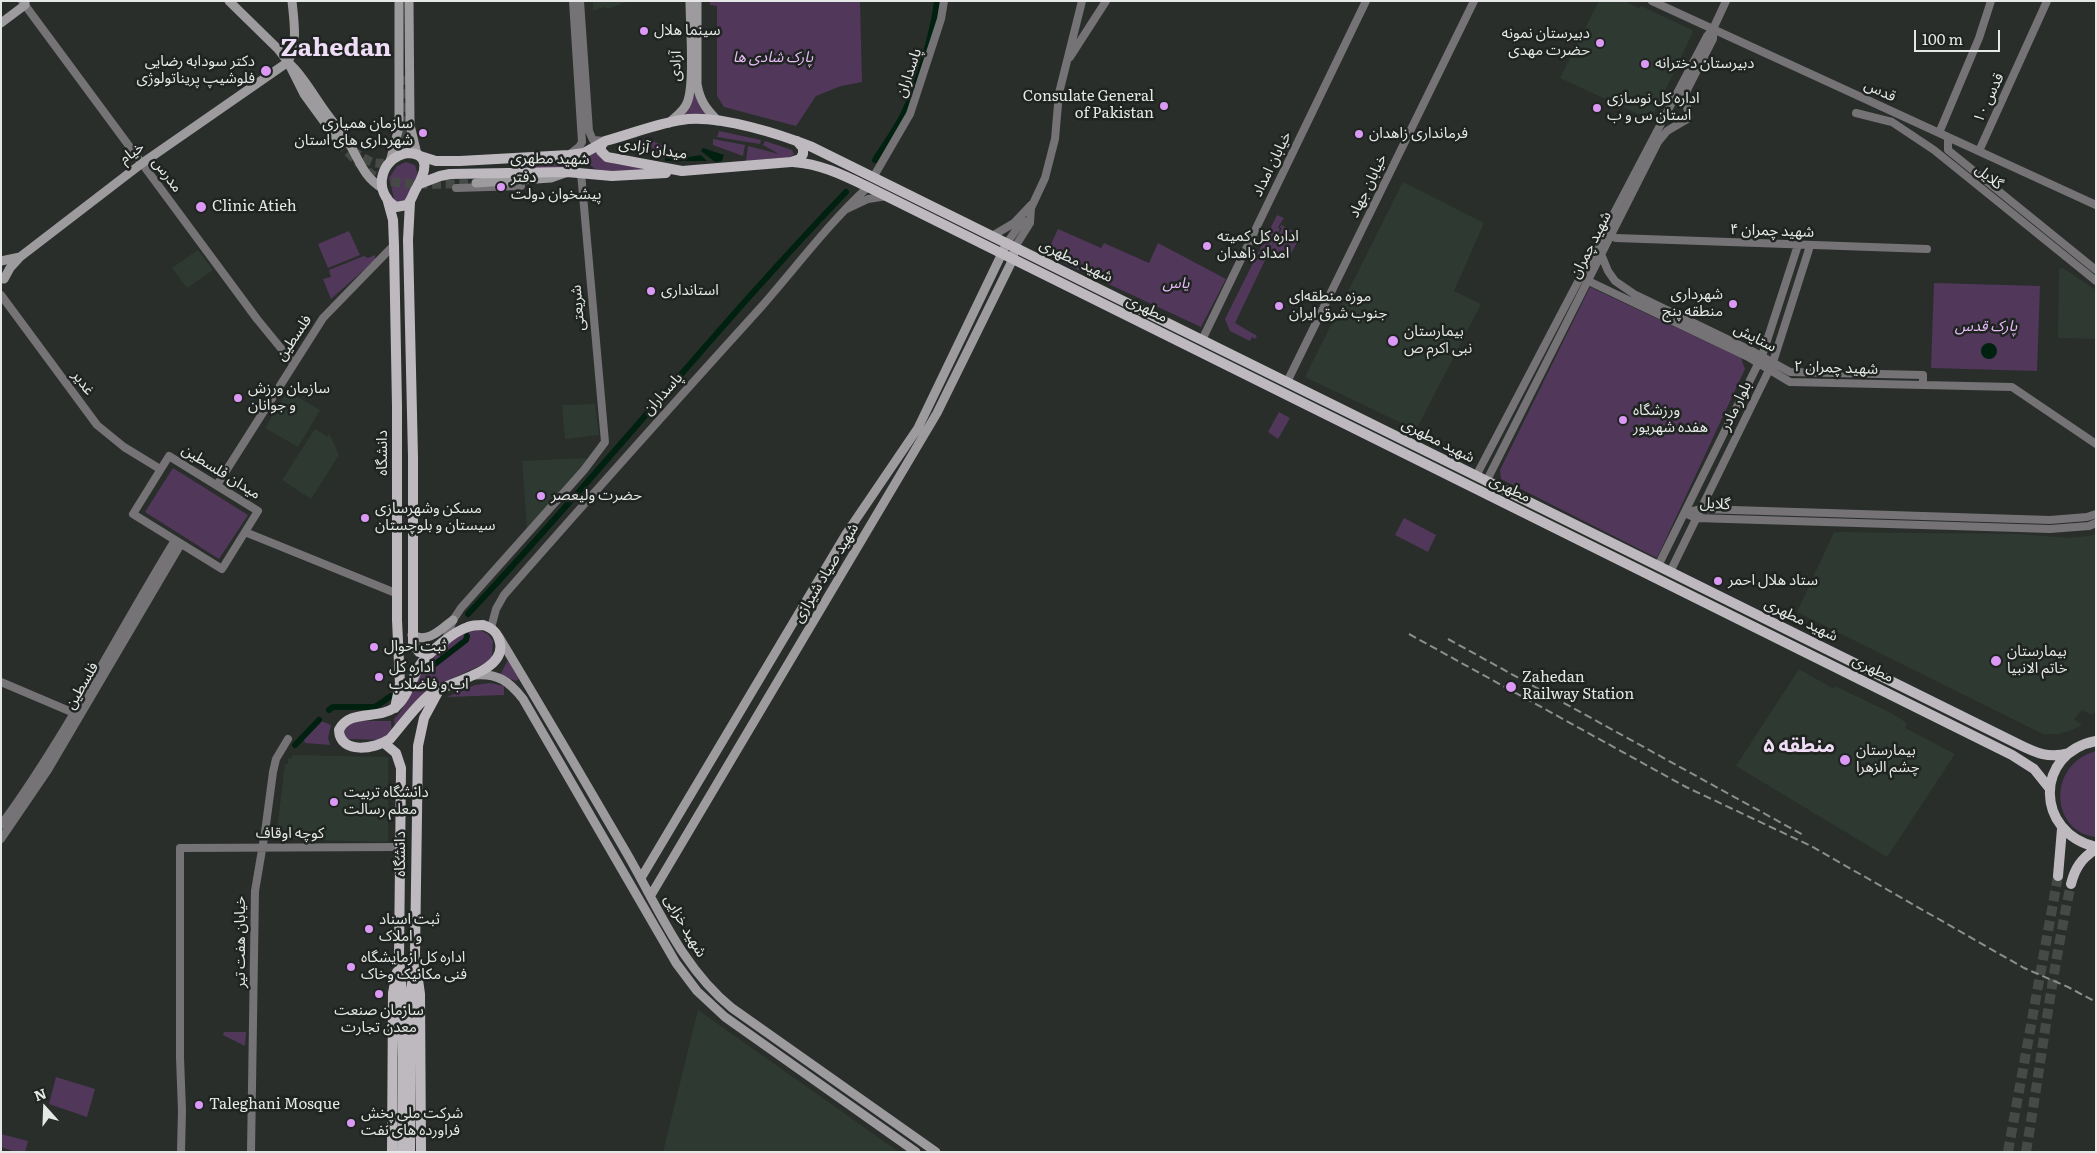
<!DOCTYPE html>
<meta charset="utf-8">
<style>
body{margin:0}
#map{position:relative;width:2097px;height:1153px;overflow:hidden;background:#292e2b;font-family:Literata,serif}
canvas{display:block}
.frame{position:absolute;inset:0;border:2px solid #e5e8e6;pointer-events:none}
.north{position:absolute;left:20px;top:1083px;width:50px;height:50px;-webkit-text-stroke:4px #1f2421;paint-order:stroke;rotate:340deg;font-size:14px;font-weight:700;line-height:20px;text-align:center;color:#e5e8e6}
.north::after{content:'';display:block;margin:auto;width:18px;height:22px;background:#e5e8e6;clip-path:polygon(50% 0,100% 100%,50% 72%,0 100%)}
.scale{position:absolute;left:1914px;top:30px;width:86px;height:22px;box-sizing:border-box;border:2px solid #e5e8e6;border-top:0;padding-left:6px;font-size:15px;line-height:18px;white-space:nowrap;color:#e5e8e6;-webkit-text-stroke:4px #1f2421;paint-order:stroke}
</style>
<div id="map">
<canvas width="2097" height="1153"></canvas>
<div class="frame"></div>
<div class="north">N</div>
<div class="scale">100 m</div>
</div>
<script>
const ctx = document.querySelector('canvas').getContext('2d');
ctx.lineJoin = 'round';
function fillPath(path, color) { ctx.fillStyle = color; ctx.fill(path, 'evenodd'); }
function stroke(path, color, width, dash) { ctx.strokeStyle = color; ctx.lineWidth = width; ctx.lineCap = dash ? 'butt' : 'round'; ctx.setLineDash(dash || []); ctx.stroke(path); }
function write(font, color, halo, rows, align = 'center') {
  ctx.font = font + ' Literata,"Noto Sans Arabic",serif'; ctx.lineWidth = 5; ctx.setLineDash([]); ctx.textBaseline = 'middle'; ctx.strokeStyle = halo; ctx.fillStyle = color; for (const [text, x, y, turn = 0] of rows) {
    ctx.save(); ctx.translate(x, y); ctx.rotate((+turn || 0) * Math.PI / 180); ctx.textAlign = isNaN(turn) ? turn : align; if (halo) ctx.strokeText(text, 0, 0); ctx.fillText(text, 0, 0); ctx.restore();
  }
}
const built = new Path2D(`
 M 593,1 L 629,1 L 608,9 L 604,7 L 593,11 Z
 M 1599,1 L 1624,1 L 1639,8 L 1641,6 L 1692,30 L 1692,34 L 1651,120 L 1560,78 Z
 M 1403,182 L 1484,223 L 1454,291 L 1481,304 L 1416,430 L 1305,377 Z
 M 198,250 L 213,270 L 187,288 L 172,268 Z
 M 2063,268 L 2096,290 L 2096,339 L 2058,338 L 2059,269 Z
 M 287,391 L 320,410 L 298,447 L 265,428 Z
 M 595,404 L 599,435 L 565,439 L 562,405 Z
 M 315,429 L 328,437 L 329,433 L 339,455 L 311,499 L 282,480 Z
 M 586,458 L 587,463 L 527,529 L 522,461 Z
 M 1834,532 L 2018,534 L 2069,538 L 2089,536 L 2096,534 L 2095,712 L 2092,715 L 2082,710 L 2074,719 L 2082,725 L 2072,730 L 2059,734 L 2043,734 L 1797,612 Z
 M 1799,669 L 1834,689 L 1835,686 L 1891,713 L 1907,723 L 1905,728 L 1955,754 L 1887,857 L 1736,766 Z
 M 293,755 L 388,757 L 388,842 L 276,839 L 285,764 L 288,764 L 288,758 L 291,759 Z
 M 698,1010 L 899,1152 L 663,1152 Z`);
const green = new Path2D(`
 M 710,1 L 860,1 L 862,82 L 841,86 L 816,96 L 796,126 L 724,107 L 717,96 L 717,6 L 710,5 Z
 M 694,89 L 700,107 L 708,115 L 684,115 L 692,102 Z
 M 719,131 L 761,140 L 760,144 L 717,137 Z
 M 649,138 L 648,151 L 627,146 L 628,143 Z
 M 713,139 L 745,145 L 743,156 L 713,145 Z
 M 651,140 L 669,149 L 671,156 L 652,152 Z
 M 765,141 L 792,150 L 794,154 L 790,157 L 746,161 L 748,146 L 779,154 L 763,145 Z
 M 597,152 L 614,164 L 658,169 C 644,170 583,181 589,156 Z
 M 561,161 L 575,161 L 577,162 L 577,167 L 525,170 L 522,166 L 528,163 Z
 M 406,162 L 415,165 L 418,175 L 404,203 L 395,202 L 389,178 L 397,166 Z
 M 1277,215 L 1284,218 L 1278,227 L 1280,229 L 1235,323 L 1257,336 L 1255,339 L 1252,337 L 1250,341 L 1230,331 L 1225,319 Z
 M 1281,225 L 1301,235 L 1288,259 L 1270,250 L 1282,228 L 1280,227 Z
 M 1058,229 L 1101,248 L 1104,243 L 1149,263 L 1158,243 L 1226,279 L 1201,327 L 1046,255 Z
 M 349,231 L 360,255 L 328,268 L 318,244 Z
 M 375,255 L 375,260 L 331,299 L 323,279 L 331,277 L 329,270 L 364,256 L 368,258 Z
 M 1934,283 L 2040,286 L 2037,371 L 1931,368 Z
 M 1590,287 L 1741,358 L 1745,369 L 1657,558 L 1501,479 L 1500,470 Z
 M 1279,412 L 1290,418 L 1278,439 L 1268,432 Z
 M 173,468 L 248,515 L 219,559 L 145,512 Z
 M 1404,518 L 1436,535 L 1428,552 L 1395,535 Z
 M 479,630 L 488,634 L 493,641 L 492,657 L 486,663 L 429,689 L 419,698 L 395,731 L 394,719 C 403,711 406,700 412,690 C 425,664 449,634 479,630 Z
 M 508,660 L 519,679 L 516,681 L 500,675 Z
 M 490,683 L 504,686 L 504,695 L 447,697 L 475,685 Z
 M 321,721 L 331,725 L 328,738 L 330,745 L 305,743 L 304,740 Z
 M 352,721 L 391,721 L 392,734 L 384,740 L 348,739 L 345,736 L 344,728 Z
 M 2096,751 L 2096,837 C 2050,832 2047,764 2096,751 Z
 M 224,1032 L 246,1032 L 245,1046 L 223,1035 Z
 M 56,1077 L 95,1089 L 87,1117 L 49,1104 Z
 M 1,1134 L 28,1141 L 25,1152 L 15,1152 L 1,1147 Z`);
const water = new Path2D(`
 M 703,148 L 724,155 L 722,161 L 715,162 L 701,151 Z
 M 701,155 L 707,161 L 665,161 L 665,157 L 683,158 Z
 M1981 351a8 8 0 1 1 16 0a8 8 0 1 1-16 0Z`);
const canal = new Path2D(`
 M 875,160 C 884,146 894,132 902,117 C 917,86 933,35 937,1
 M 468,614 C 598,477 715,328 846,192
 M 435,664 L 466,640 L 467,636
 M 329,710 L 333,707 L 375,707 L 391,696
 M 295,745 L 319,720`);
const secondaryTunnel = new Path2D(`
 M 339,142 C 350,154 361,168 376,177 C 393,187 454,184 476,183
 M 352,150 C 358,154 368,162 375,163 C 413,168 405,97 405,75`);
const primaryTunnel = new Path2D(`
 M 2008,1152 L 2058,876
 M 2026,1152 C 2041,1062 2052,972 2071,884`);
const tertiary = new Path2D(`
 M 22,1 L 257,319 L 293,363
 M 580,1 L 589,131 L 593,140 L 605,141
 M 1652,1 L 2096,205
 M 1070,57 L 1106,1
 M 1856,113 L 1892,122 L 1934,150 L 2096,281
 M 1939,133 L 1979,38 L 1991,1
 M 1948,137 L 1948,150 L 2096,270
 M 1979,151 L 2047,1
 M 570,154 L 579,147 L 582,142 L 573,1
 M 874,176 L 910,114 L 941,19 L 944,1
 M 456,188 L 521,186
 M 847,209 L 868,199 L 887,196
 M 992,236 L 1014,223 L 1031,205
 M 1616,238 L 1927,249
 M 1007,243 L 1023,220
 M 1015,247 L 1030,223 L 1031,208 L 1045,178 L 1055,139 L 1059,93 L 1082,1
 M 1601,254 L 1608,271 L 1615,281 L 1634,294 L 1752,351 L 1790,372 L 1923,375 L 1923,384
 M 1580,277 L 1750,358 L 1790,382 L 2012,387 L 2096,444
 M 1,295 L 97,425 L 124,447 L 160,469
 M 1202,340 L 1366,1
 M 1287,382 L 1474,1
 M 169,456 L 258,511 L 222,569 L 133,514 Z
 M 1476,476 L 1707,36 L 1713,29 L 1726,1
 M 1486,482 L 1658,142 L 1667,131 L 1689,118 L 1685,94 L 1713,39 L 1713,29
 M 217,485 L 323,318 L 394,245
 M 1685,513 L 1696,518 L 2050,529 L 2089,526 L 2096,523
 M 1685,513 L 1701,509 L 2050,520 L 2087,517 L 2096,514
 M 245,532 L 398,594
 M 1658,566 L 1762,356 L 1798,245
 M 1670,572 L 1773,362 L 1810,246
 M 491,628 L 496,609 L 504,595 C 589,498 675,402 762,306 C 797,266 829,223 868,187
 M 445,641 L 453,620 L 461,608 L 584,470 L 605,442 L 581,173
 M 1,682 L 74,713
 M 1,825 C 67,735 117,634 175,540
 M 1,839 L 48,770 L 181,544
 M 181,1152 L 182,1110 L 180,1058 L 180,848 L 400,847
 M 251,1152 L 255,891 L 265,832 L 273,772 L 276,759 L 288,739`);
const secondary = new Path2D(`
 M 229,1 L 278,49 L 288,62 L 304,94 L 339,142
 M 409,1 L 410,125 L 417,154
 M 697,1 L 697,84 C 700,101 706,109 718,121
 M 1,23 L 25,5 L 25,1
 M 288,62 C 298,43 294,22 292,1
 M 290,64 C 303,76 310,90 320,104 C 329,118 341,131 350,145 C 360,162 364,177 382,188
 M 669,123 C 675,117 684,111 687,103 C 695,85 690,24 690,1
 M 390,162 L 399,127 L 399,1
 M 476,183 L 551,178 L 565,173
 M 1,261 L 20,257
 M 4,279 L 10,268 L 20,257 L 141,164 L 288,62
 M 412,635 C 428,644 441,629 453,620
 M 499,637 C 542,708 584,780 626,852 C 658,907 682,968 732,1008 L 936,1152
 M 474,675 C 498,673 509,681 523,699 L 676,963 L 697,991 L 725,1017 L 916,1152
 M 641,878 L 846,534 L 918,428 L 1007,243
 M 651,895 L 937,413 L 1013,259 L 1014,252`);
const primary = new Path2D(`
 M 797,141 L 803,148 L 803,154 L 800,159 L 791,162 L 682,171 L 607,157 L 601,151 L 601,146 L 605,141 C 632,134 660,122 688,119 C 722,116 780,134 812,147 L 2018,744 C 2036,753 2049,759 2069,753
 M 407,153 C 432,153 425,173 417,187 C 413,193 412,200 407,205 L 396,207 C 372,192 380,158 407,153 Z
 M 420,156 L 436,161 L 460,161 L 569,155 L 584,153 L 604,142
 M 793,162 C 821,164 843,175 868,187 L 2012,755 L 2034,769 L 2050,789
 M 419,184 L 440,176 L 450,174 L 567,172 L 612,176 L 666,173
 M 387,198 L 393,220 L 394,245 L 397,406 L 397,620 L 400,684 L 395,708
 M 410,202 L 408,240 L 413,457 L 413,643 L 419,652 L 430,653
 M 483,625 C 493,628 498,633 500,643 C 506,673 447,681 428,696 C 414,708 402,725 390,739 C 375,749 340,755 339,730 C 349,709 377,720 394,708 C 407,699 412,678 420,665 C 428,653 454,631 468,627 C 473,625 478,625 483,625 Z
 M 2096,741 C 2034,753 2035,833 2096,847
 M 384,743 L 396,753 L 401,768 L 399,957 L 402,993 L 403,1058
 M 2058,876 L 2062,829
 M 2071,884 C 2075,868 2081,859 2096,849
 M 417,973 L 420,994 L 421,1152
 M 411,1059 L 411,994 L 415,954 L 418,746 L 424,718 L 438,692
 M 392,1152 L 393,993 L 397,972`);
const rail = new Path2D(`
 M 1409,634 L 1686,787 L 1811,846 L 2024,968 L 2068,987 L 2096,1002
 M 1448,639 L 1805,836`);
const primaryBridge = new Path2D(`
 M 402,1152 L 403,1058
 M 410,1152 L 411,1059`);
const markers = [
 [644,31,5,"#db99f5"],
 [1600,43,5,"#db99f5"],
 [1645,64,5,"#db99f5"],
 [266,71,6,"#db99f5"],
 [1164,106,5,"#db99f5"],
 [1597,108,5,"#db99f5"],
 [423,133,5,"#db99f5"],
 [1359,134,5,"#db99f5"],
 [501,187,5,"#db99f5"],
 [201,207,6,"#db99f5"],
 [1207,246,5,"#db99f5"],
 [651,291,5,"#db99f5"],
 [1733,304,5,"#db99f5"],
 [1279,306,5,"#db99f5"],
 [1393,341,6,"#db99f5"],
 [238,398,5,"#db99f5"],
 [1623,420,5,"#db99f5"],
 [541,496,5,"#db99f5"],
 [365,518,5,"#db99f5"],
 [1718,581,5,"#db99f5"],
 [374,647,5,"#db99f5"],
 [1996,661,6,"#db99f5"],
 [379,677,5,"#db99f5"],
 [1511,687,6,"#db99f5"],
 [1845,760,6,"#db99f5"],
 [334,802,5,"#db99f5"],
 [369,929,5,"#db99f5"],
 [351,967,5,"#db99f5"],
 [379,994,5,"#db99f5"],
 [199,1105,5,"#db99f5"],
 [351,1123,5,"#db99f5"]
];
const poiNames = [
 ["سینما هلال",654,31],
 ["دبیرستان نمونه",1590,34,"right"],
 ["حضرت مهدی",1590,51,"right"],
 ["دکتر سودابه رضایی",255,62,"right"],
 ["فلوشیپ پریناتولوژی",255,79,"right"],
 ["دبیرستان دخترانه",1655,64],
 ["Consulate General",1154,97,"right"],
 ["of Pakistan",1154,114,"right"],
 ["اداره کل نوسازی",1607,99],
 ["استان س و ب",1607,116],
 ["سازمان همیاری",413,124,"right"],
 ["شهرداری های استان",413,141,"right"],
 ["فرمانداری زاهدان",1369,134],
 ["دفتر",511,178],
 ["پیشخوان دولت",511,195],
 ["Clinic Atieh",212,207],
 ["اداره کل کمیته",1217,237],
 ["امداد زاهدان",1217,254],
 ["استانداری",661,291],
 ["شهرداری",1723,295,"right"],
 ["منطقه پنج",1723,312,"right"],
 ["موزه منطقه‌ای",1289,297],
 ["جنوب شرق ایران",1289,314],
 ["بیمارستان",1404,332],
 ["نبی اکرم ص",1404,349],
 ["سازمان ورزش",248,389],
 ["و جوانان",248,406],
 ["ورزشگاه",1633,411],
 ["هفده شهریور",1633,428],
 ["حضرت ولیعصر",551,496],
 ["مسکن وشهرسازی",375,509],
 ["سیستان و بلوچستان",375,526],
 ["ستاد هلال احمر",1728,581],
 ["ثبت احوال",384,647],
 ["بیمارستان",2007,652],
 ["خاتم الانبیا",2007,669],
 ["اداره کل",389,668],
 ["اب و فاضلاب",389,685],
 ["Zahedan",1522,678],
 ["Railway Station",1522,695],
 ["بیمارستان",1856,751],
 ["چشم الزهرا",1856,768],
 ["دانشگاه تربیت",344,793],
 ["معلم رسالت",344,810],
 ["ثبت اسناد",379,920],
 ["و املاک",379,937],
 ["اداره کل ازمایشگاه",361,958],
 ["فنی مکانیک وخاک",361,975],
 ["سازمان صنعت",379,1011,"center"],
 ["معدن تجارت",379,1028,"center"],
 ["Taleghani Mosque",209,1105],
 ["شرکت ملی پخش",361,1114],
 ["فراورده های نفت",361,1131]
];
const parkNames = [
 ["پارک شادی ها",773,58],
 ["یاس",1176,284],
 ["پارک قدس",1986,327]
];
const streetNames = [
 ["آزادی",676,66,-89],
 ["پاسداران",909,73,-71],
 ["قدس",1880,91,25],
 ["قدس ۱۰",1989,98,-65],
 ["میدان آزادی",653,149,9],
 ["خیام",132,153,-36],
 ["شهید مطهری",550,159,1],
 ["خیابان امداد",1272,164,-64],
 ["مدرس",167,175,53],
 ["گلایل",1989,177,39],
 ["خیابان جهاد",1368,186,-64],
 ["شهید چمران ۴",1772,231,2],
 ["شهید چمران",1591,245,-63],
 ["شهید مطهری",1076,261,26],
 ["شریعتی",578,308,-95],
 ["مطهری",1147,309,26],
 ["فلسطین",294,338,-56],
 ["ستایش",1755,338,27],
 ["شهید چمران ۲",1836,368,2],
 ["غدیر",83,383,54],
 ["پاسداران",663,394,-48],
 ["بلوار مادر",1736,406,-64],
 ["شهید مطهری",1438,441,27],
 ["دانشگاه",383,453,-90],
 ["میدان فلسطین",221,472,32],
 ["مطهری",1510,489,26],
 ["گلایل",1715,504,4],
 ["شهید صیاد شیرازی",826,573,-59],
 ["شهید مطهری",1801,620,26],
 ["مطهری",1873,669,26],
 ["فلسطین",82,686,-60],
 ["کوچه اوقاف",290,834],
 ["دانشگاه",401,854,-90],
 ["شهید خزایی",685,926,60],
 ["خیابان هفت تیر",241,942,-90]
];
const districtNames = [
 ["منطقه ۵",1799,746]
];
const townNames = [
 ["Zahedan",336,49]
];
fillPath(built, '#2e3932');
fillPath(green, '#51375a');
fillPath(water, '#002110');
stroke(canal, '#002110', 6);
stroke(secondaryTunnel, '#454a47', 9, [9, 4.5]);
stroke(primaryTunnel, '#454a47', 10, [10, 5]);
stroke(tertiary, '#757375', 8);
stroke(secondary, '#9d9b9e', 9);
stroke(primary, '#bdb9be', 10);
stroke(rail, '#8a8e8c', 2, [8, 4]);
stroke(primaryBridge, '#bdb9be', 10);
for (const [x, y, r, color] of markers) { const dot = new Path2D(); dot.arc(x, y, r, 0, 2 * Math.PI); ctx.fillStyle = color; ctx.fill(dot); stroke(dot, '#1f2421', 2); }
write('15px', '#e5e8e6', '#1f2421', poiNames, 'left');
write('italic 15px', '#e9bbfb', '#1f2421', parkNames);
write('15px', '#e5e8e6', '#1f2421', streetNames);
write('bold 20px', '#efdcf6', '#1f2421', districtNames);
write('bold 25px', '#efdcf6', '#1f2421', townNames);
</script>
